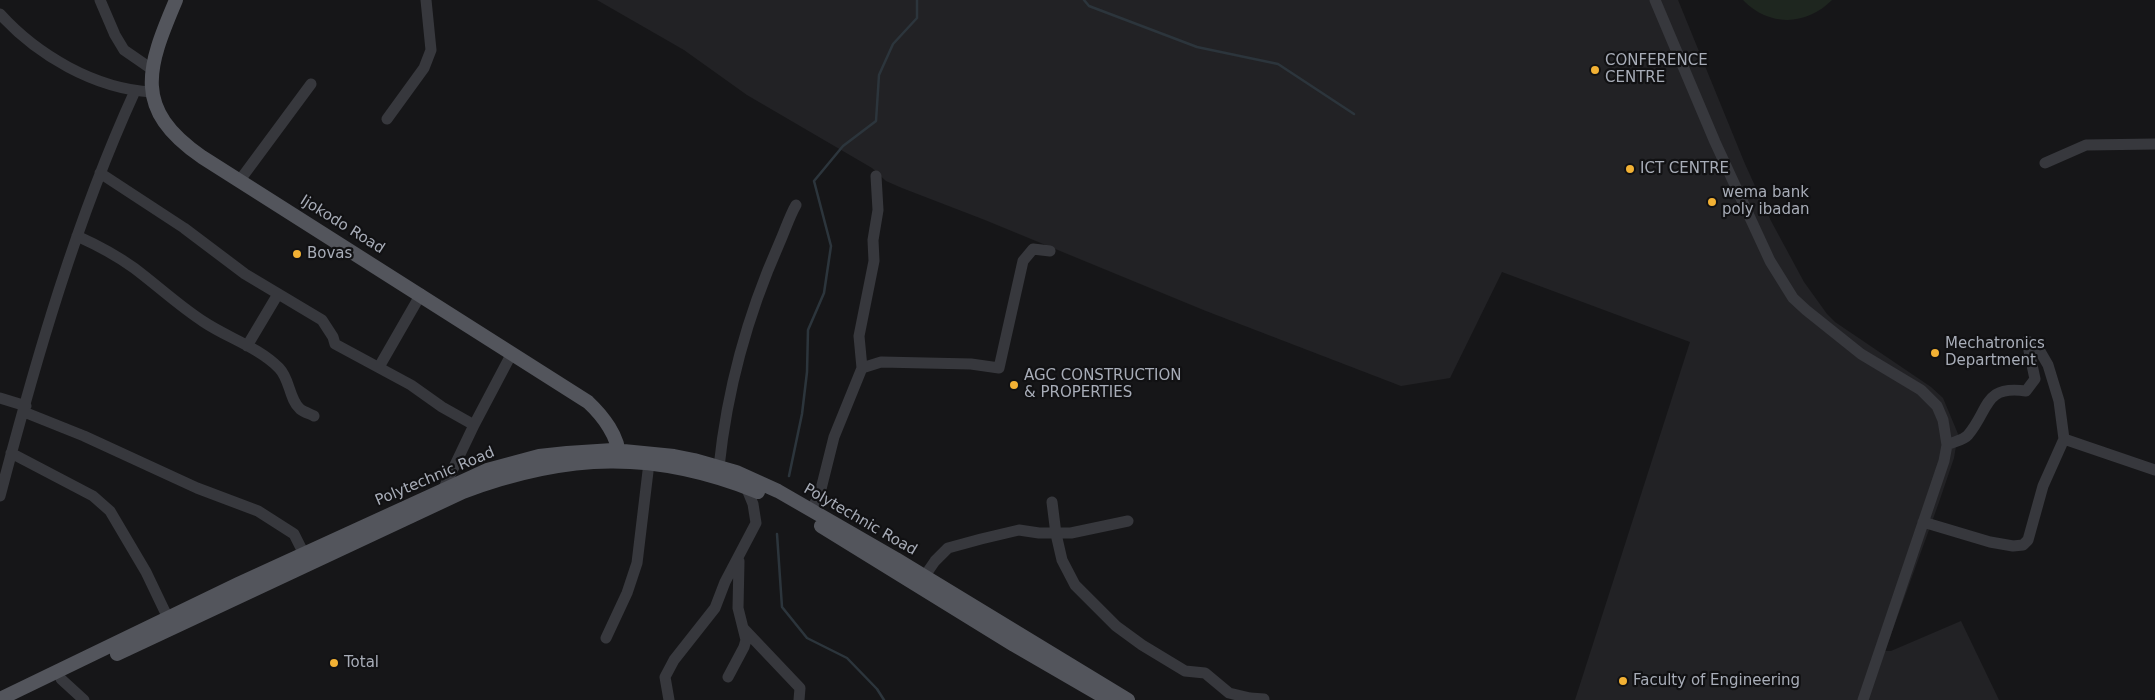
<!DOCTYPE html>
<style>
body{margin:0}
canvas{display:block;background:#161618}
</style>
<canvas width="2155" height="700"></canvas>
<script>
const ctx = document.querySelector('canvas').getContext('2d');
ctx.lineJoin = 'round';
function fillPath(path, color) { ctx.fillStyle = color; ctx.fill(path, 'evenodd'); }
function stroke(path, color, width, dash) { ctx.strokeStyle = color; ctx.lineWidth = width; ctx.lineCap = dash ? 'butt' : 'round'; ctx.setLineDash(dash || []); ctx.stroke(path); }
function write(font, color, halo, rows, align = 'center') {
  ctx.font = font + ' "DejaVu Sans",sans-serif'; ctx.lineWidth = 4.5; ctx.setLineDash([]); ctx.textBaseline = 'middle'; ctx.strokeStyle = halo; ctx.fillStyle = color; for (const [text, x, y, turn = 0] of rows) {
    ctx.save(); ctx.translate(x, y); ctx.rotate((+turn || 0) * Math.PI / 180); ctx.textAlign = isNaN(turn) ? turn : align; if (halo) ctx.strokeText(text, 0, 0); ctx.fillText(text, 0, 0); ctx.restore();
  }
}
const built = new Path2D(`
 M 597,0 L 1678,0 L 1745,164 L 1771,221 L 1804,282 L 1827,314 L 1835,322 L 1931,387 L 1943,398 L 1958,434 L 1954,458 L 1938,505 L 1885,651 L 1891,651 L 1961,621 L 1999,700 L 1575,700 L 1690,342 L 1502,272 L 1450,378 L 1401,386 L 1206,311 L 985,220 L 902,188 L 886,181 L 872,168 L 747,95 L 684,50 Z`);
const green = new Path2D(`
 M 1743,0 L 1832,0 C 1806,26 1769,27 1743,0 Z`);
const stream = new Path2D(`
 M 1084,0 L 1089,6 L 1197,47 L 1278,64 L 1354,114
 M 789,476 L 802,414 L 807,372 L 808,330 L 824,293 L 831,246 L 814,181 L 843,146 L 876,121 L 879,75 L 893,44 L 917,18 L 917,0
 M 777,534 L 782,607 L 807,638 L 847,658 L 877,689 L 884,700`);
const minor = new Path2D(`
 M 100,0 L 115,35 L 124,50 L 153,70
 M 1655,0 L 1715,142 L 1770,261 L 1793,298 L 1806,310 L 1861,354 L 1921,390 L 1937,406 L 1943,420 L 1947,445 L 1944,461 L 1863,700
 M 0,14 C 37,55 95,89 152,92
 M 387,119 L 424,68 L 431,50 L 426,0
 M 2045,163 L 2086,145 L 2155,144
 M 100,173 L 184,228 L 245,274 L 322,320 L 333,337 L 335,344 L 411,385 L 442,407 L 474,425
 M 240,180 L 311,84
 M 77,236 C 97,245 116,255 134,268 C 158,286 179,306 204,322 C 228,338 258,347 279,368 C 290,379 289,399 300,409 C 304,412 310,414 314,416
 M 247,346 L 278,294
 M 379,367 L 421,294
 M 862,368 L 881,362 L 971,364 L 999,368 L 1023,261 L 1033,249 L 1050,251
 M 0,398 L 26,406
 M 24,412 L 84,436 L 197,488 L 258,511 L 294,534 L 304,554
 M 2064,439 L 2155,470
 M 11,453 L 93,496 L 110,511 L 146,572 L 168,618
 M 719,467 C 727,390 748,314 779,244 C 785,231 789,217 796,205
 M 443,490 L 474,425 L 512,353
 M 0,496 C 36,359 76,220 135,91
 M 1052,502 L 1056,534 L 1062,560 L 1075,585 L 1116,626 L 1142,645 L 1185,671 L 1205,673 L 1229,693 L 1250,698 L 1264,699
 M 812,509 L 820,493 L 834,437 L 862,368 L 859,336 L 874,261 L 873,240 L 878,210 L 876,176
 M 1923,522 L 1990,542 L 2013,546 L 2023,545 L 2028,540 L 2043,486 L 2064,439 L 2059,401 L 2048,365 L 2037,346 L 2027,341 L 2035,379 L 2026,391 C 1983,385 1990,409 1968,435 C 1964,440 1953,442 1947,445
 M 924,577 L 935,561 L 948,548 L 981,539 L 1019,530 L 1039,533 L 1071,533 L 1128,521
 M 744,629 L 800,688 L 799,700
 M 606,638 L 627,593 L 637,563 L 649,463
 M 728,677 L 744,647 L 746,640 L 738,608 L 739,561
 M 61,679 L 84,700
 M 669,700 L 665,677 L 674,660 L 715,608 L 725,582 L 756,523 L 753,504 L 746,487`);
const major = new Path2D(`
 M 176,0 C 147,68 132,109 202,157 L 588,402 C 603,416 619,437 619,457
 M 821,526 L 1014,645 L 1109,700
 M 117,654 L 463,492 C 567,453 654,450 758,492
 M 0,699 L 238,584 L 487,470 L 539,456 L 567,453 L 613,450 L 674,456 L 694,460 L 736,472 L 778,491 L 896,559 L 1128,700`);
const markers = [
 [1595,70,5,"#f2b134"],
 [1630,169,5,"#f2b134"],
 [1712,202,5,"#f2b134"],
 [297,254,5,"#f2b134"],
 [1935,353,5,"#f2b134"],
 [1014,385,5,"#f2b134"],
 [334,663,5,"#f2b134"],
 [1623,681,5,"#f2b134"]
];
const poiNames = [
 ["CONFERENCE",1605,61],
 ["CENTRE",1605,78],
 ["ICT CENTRE",1640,169],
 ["wema bank",1722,193],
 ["poly ibadan",1722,210],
 ["Bovas",307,254],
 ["Mechatronics",1945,344],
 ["Department",1945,361],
 ["AGC CONSTRUCTION",1024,376],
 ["& PROPERTIES",1024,393],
 ["Total",344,663],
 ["Faculty of Engineering",1633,681]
];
const streetNames = [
 ["Ijokodo Road",342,225,32],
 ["Polytechnic Road",435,477,-23],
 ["Polytechnic Road",860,520,30]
];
fillPath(built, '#222225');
fillPath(green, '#1e261f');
stroke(stream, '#2c353c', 2.5);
stroke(minor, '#37383d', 11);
stroke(major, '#53555c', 14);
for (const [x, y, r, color] of markers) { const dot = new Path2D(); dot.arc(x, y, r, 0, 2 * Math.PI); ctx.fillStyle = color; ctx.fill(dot); stroke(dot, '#111113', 2); }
write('15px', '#a8adb8', '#111113', poiNames, 'left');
write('15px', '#a8adb8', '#111113', streetNames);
</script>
